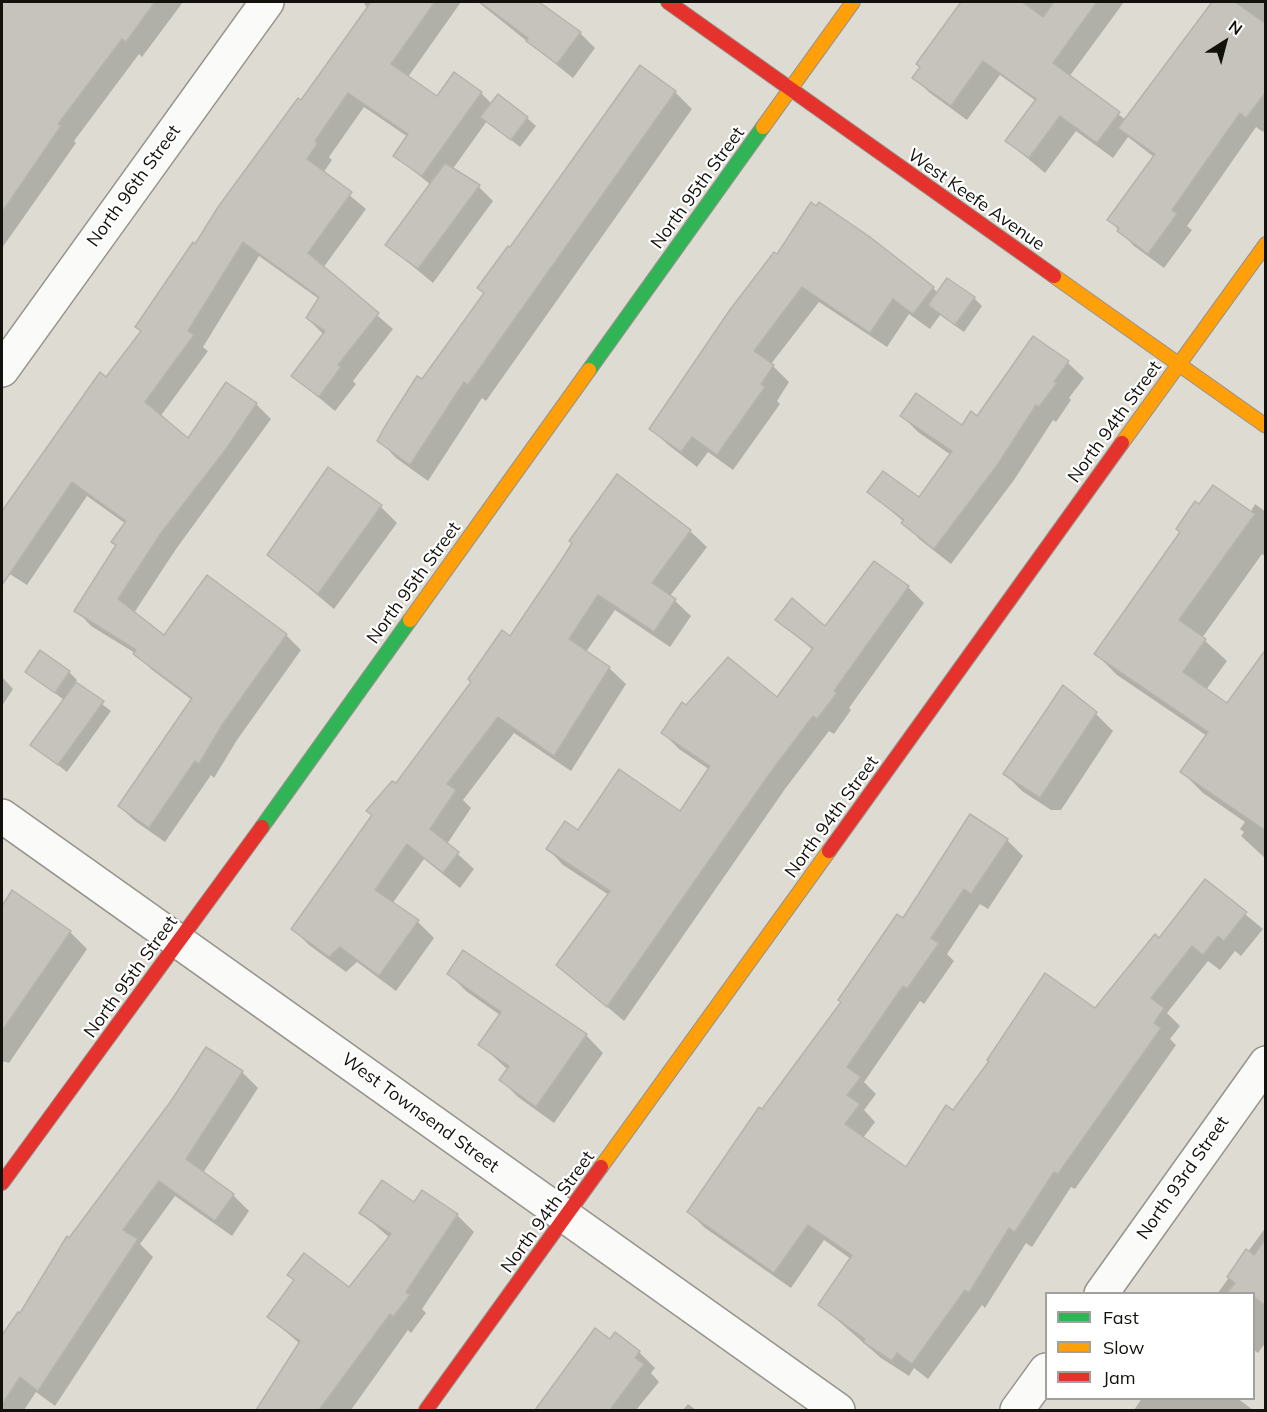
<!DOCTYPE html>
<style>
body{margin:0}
#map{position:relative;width:1267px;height:1412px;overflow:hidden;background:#dedcd2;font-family:Mulish,sans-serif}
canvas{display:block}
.frame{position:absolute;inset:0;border:3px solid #12110b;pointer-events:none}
.legend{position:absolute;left:1045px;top:1292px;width:210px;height:108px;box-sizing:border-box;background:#fff;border:2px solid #a0a09d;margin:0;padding:8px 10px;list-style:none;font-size:18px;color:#12110b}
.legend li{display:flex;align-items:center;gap:12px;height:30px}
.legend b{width:30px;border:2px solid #a0a09d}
.north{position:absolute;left:1195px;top:12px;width:60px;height:60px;-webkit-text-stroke:4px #fff;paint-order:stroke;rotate:36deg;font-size:16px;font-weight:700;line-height:24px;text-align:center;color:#12110b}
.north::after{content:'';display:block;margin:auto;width:21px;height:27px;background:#12110b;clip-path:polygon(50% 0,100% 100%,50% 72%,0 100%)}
</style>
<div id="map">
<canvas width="1267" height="1412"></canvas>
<div class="frame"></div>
<ul class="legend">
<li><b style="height:8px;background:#30b455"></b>Fast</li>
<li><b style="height:8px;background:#ff9f0a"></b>Slow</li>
<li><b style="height:8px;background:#e5322d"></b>Jam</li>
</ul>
<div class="north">N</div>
</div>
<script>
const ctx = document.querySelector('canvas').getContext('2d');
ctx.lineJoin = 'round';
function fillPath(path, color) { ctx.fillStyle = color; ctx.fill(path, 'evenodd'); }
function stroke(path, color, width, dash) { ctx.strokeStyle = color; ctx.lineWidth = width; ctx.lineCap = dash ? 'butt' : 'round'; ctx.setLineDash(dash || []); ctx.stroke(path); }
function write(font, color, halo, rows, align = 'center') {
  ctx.font = font + ' Mulish,sans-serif'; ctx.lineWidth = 4.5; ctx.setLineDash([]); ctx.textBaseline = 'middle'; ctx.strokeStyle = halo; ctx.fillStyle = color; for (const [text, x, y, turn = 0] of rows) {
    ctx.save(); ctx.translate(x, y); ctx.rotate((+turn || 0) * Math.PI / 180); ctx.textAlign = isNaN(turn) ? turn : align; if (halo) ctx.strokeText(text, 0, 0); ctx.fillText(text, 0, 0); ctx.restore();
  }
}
const shadow = new Path2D(`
 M 14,2 L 183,2 L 142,57 L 139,54 L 74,141 L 76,143 L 2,248 L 2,19 Z
 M 366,2 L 461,2 L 408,77 L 438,98 L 481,93 L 492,104 L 527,118 L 536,126 L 520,147 L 487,121 L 452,170 L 479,187 L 493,201 L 433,283 L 387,245 L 431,185 L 395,156 L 408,137 L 364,107 L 329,157 L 332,160 L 323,173 L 366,209 L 323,268 L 393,329 L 353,381 L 356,384 L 335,411 L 293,376 L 324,335 L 307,318 L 319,299 L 259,256 L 203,347 L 208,351 L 160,417 L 189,440 L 256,404 L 271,419 L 176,549 L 134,613 L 164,637 L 286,635 L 301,650 L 237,740 L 214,778 L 211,775 L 165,842 L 135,821 L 119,806 L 192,700 L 151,669 L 135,653 L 91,626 L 76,610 L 117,545 L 126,524 L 87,496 L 27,585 L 2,569 L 2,514 L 101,374 L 106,379 L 142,332 L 196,246 L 368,8 L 364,4 Z
 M 478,2 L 536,2 L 580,33 L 595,48 L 573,78 Z
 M 962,2 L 1124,2 L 1069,77 L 1126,120 L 1214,2 L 1266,2 L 1266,128 L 1263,132 L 1256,127 L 1187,226 L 1192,230 L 1164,268 L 1134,246 L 1109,220 L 1154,157 L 1128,137 L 1113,158 L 1076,131 L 1045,173 L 1007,141 L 1036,101 L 1000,75 L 967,120 L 930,93 L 914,78 L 921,67 L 917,63 Z
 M 675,92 L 692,109 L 486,401 L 482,398 L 428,481 L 396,458 L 379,440 L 485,294 L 510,249 Z
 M 774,254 L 933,288 L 938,293 L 974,298 L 982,306 L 964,332 L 940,315 L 930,329 L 909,314 L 887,347 L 819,302 L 771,364 L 789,382 L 777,401 L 780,404 L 733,470 L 708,452 L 697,467 L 667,444 L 651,428 Z
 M 1068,363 L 1084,378 L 1069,398 L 1071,400 L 1056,422 L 1053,420 L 1014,480 L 951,564 L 919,539 L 904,522 L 869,492 L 919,499 L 951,455 L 918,432 L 902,416 L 962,427 Z
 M 328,470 L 381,507 L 397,523 L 334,609 L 269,555 Z
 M 617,476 L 690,531 L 707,547 L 670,596 L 691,616 L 670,647 L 615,610 L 586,652 L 609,668 L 626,684 L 571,771 L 514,733 L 463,800 L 471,808 L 447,844 L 474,869 L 460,888 L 424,859 L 392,904 L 418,922 L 434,938 L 396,991 L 357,962 L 346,972 L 309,945 L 293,929 L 396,785 L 510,638 Z
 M 1255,504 L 1266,512 L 1266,557 L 1262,554 L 1202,638 L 1227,661 L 1206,690 L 1228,705 L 1266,668 L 1266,859 L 1241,836 L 1244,832 L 1240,829 L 1245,822 L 1203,793 L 1182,772 L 1207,736 L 1117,675 L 1096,654 L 1250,513 Z
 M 908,587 L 924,603 L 849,708 L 851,710 L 834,734 L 829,731 L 785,789 L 624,1021 L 558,965 L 609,895 L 563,865 L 548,849 L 579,832 L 681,813 L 710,770 L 679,749 L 663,733 L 687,707 L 777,699 L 813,650 L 777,620 L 826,628 Z
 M 27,672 L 69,672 L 77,680 L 75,683 L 111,711 L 67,772 L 32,745 L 64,700 Z
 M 2,677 L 13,689 L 2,706 Z
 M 1096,714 L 1113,731 L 1061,810 L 1051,810 L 1022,791 L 1005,774 Z
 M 1007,840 L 1023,856 L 988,909 L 980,904 L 947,954 L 954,961 L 924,1004 L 920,1001 L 864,1082 L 876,1094 L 864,1110 L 875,1122 L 863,1138 L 906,1170 L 953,1112 L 1095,1010 L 1159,940 L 1205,881 L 1263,929 L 1241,956 L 1235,951 L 1220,970 L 1208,961 L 1167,1013 L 1180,1026 L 1170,1039 L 1176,1045 L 1075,1189 L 1071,1187 L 1032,1247 L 1026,1243 L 985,1308 L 982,1305 L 928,1379 L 914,1368 L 909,1376 L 881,1358 L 820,1305 L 851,1259 L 824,1240 L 791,1288 L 705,1228 L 689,1212 L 903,921 Z
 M 13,892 L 70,932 L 87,949 L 9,1063 L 2,1061 L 2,942 L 6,935 L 2,930 L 2,908 Z
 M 449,974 L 586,1035 L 603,1053 L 554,1123 L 518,1097 L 501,1080 L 508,1070 L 480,1044 L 500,1015 L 466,991 Z
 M 242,1072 L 258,1088 L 203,1173 L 233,1195 L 249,1211 L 232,1236 L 175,1196 L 140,1244 L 153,1257 L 55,1406 L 36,1392 L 24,1410 L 2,1410 L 2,1338 L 18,1314 L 20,1315 L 69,1240 Z
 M 415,1205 L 457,1215 L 474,1232 L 422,1309 L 426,1313 L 411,1333 L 408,1330 L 351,1410 L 258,1410 L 300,1344 L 269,1317 L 349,1289 L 390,1238 L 361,1213 Z
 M 1266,1227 L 1266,1342 L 1258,1353 L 1254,1350 L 1254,1294 L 1217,1294 Z
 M 610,1341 L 639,1352 L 655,1368 L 651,1373 L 659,1382 L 636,1410 L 537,1410 L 561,1375 Z
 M 1142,1398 L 1237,1398 L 1253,1410 L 1134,1410 Z
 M 688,1404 L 696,1410 L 683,1410 Z`);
const building = new Path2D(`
 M 2,2 L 155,2 L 126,42 L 122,39 L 58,124 L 61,126 L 2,212 Z
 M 371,2 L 435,2 L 391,64 L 437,96 L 454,72 L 482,92 L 422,176 L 393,156 L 408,134 L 348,93 L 315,141 L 318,143 L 307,159 L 352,192 L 308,253 L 379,313 L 338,365 L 341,367 L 319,397 L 291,376 L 325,331 L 306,318 L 319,297 L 243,242 L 188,331 L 194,335 L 145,402 L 188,438 L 226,382 L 257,403 L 226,449 L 161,533 L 118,599 L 164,635 L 207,575 L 287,634 L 222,725 L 199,764 L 195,761 L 149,828 L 118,806 L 192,698 L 133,654 L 136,650 L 74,611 L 116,545 L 111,542 L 126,521 L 72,482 L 2,585 L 2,511 L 100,372 L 106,377 L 141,331 L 135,327 L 193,242 L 195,244 L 218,207 L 298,98 L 301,100 Z
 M 480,2 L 539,2 L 581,32 L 557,64 L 526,41 L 528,38 Z
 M 961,2 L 1022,2 L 1043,17 L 1054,2 L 1097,2 L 1053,63 L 1120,112 L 1097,143 L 1060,116 L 1029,158 L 1005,141 L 1036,99 L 983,61 L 951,106 L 912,78 L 920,67 L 916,64 Z
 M 1212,2 L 1235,2 L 1266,24 L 1266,92 L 1246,118 L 1240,113 L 1172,210 L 1177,214 L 1148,254 L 1117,231 L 1119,228 L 1107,220 L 1155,154 L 1118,128 Z
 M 640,65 L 676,91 L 468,385 L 464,382 L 410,465 L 377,441 L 384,428 L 417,376 L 422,379 L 484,293 L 477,288 L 508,246 L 510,247 Z
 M 498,94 L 528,117 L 511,140 L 480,117 Z
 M 445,163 L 480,185 L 418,269 L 385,245 Z
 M 811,202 L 816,206 L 819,202 L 870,237 L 934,287 L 913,314 L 893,299 L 870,333 L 802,287 L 754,351 L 774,365 L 761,384 L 765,387 L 717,455 L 692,437 L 681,452 L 649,429 L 729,311 L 774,252 L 777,254 Z
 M 947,278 L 975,297 L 955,325 L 928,305 Z
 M 1033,336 L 1069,361 L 1054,382 L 1057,383 L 1039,407 L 1036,405 L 998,464 L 934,549 L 901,523 L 904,520 L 867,492 L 883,471 L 919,497 L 952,451 L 900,416 L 916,393 L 962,425 L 971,411 L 977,416 Z
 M 328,467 L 382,505 L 318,594 L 267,555 Z
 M 617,474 L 691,530 L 652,583 L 676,599 L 654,632 L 598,595 L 569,639 L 610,667 L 554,756 L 498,717 L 447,784 L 456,790 L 430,829 L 459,852 L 443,873 L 407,844 L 375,890 L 419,920 L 379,976 L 340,947 L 329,957 L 291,929 L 372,815 L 366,811 L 392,781 L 396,783 L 471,682 L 468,679 L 502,630 L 510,636 L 564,556 L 572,543 L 569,541 Z
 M 1213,485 L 1255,514 L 1179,620 L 1206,639 L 1183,672 L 1227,703 L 1266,649 L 1266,831 L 1180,772 L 1208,732 L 1094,654 L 1180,532 L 1176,529 L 1195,501 L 1199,504 Z
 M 874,561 L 909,586 L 834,691 L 837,693 L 817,719 L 813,716 L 770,773 L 607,1007 L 556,965 L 610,891 L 546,849 L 565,821 L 578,830 L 619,769 L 680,811 L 710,766 L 661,733 L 682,702 L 686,705 L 728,657 L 777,697 L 813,648 L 775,620 L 792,598 L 825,626 Z
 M 40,650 L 70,671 L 55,693 L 25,672 Z
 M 76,682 L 104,701 L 58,765 L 30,745 Z
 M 1063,685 L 1097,712 L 1040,798 L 1003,774 Z
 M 970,814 L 1008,839 L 971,894 L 964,889 L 931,938 L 939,943 L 907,989 L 903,986 L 847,1067 L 861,1077 L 847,1095 L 860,1104 L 845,1124 L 906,1167 L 946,1105 L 953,1110 L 989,1061 L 987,1060 L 1045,973 L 1095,1008 L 1155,934 L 1159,938 L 1205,879 L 1247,912 L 1224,941 L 1218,936 L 1203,955 L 1192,946 L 1151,998 L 1164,1008 L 1154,1023 L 1161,1028 L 1058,1174 L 1054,1172 L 1015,1232 L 1009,1228 L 969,1293 L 965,1290 L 912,1364 L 897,1353 L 892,1361 L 863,1342 L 865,1339 L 818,1305 L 852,1255 L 808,1225 L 774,1273 L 687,1212 L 759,1107 L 762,1109 L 841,1002 L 838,1000 L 897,914 L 903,918 Z
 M 12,890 L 71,931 L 2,1031 L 2,906 Z
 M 463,950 L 587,1034 L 536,1107 L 499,1080 L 509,1066 L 478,1045 L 501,1012 L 447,974 Z
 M 206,1047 L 243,1071 L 186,1159 L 234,1194 L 215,1221 L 159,1181 L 123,1230 L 138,1239 L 38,1391 L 20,1377 L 2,1405 L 2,1335 L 18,1312 L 20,1313 L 67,1236 L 69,1238 L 171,1101 Z
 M 382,1180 L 414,1202 L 422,1190 L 458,1214 L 406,1292 L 410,1295 L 393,1317 L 390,1314 L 319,1410 L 256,1410 L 300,1341 L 267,1317 L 294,1280 L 287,1275 L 304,1253 L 349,1287 L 391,1234 L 359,1213 Z
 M 1266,1238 L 1266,1306 L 1254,1297 L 1254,1293 L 1227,1293 L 1235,1283 L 1227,1277 L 1246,1249 L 1254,1255 Z
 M 595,1328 L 610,1339 L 615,1332 L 640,1351 L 635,1358 L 644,1364 L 610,1410 L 535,1410 Z`);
const street = new Path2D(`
 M 2,370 L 267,2
 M 2,816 L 838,1410
 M 1101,1294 L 1266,1063
 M 1017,1410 L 1046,1370`);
const fast = new Path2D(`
 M 589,370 L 763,127
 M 262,827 L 410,620`);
const slow = new Path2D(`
 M 763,127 L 853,2
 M 1054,276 L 1266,426
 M 1122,443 L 1266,244
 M 410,620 L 589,370
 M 601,1167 L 829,851`);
const jam = new Path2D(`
 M 668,2 L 1054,276
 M 829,851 L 1122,443
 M 2,1183 L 262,827
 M 426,1410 L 601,1167`);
const streetNames = [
 ["North 96th Street",134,186,-54],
 ["North 95th Street",698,188,-54],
 ["West Keefe Avenue",976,200,35],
 ["North 94th Street",1115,422,-54],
 ["North 95th Street",414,583,-54],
 ["North 94th Street",832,817,-54],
 ["North 95th Street",131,977,-54],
 ["West Townsend Street",420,1113,36],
 ["North 93rd Street",1183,1178,-55],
 ["North 94th Street",548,1212,-54]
];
fillPath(shadow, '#0003');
fillPath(building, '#c5c3bb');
stroke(building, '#b5b3ab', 1.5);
stroke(street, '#95938c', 36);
stroke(fast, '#95938c', 16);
stroke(slow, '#95938c', 16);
stroke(jam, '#95938c', 16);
stroke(street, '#fafaf8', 33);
stroke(fast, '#30b455', 14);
stroke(slow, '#ff9f0a', 14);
stroke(jam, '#e5322d', 14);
write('18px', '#12110b', '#fff', streetNames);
</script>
